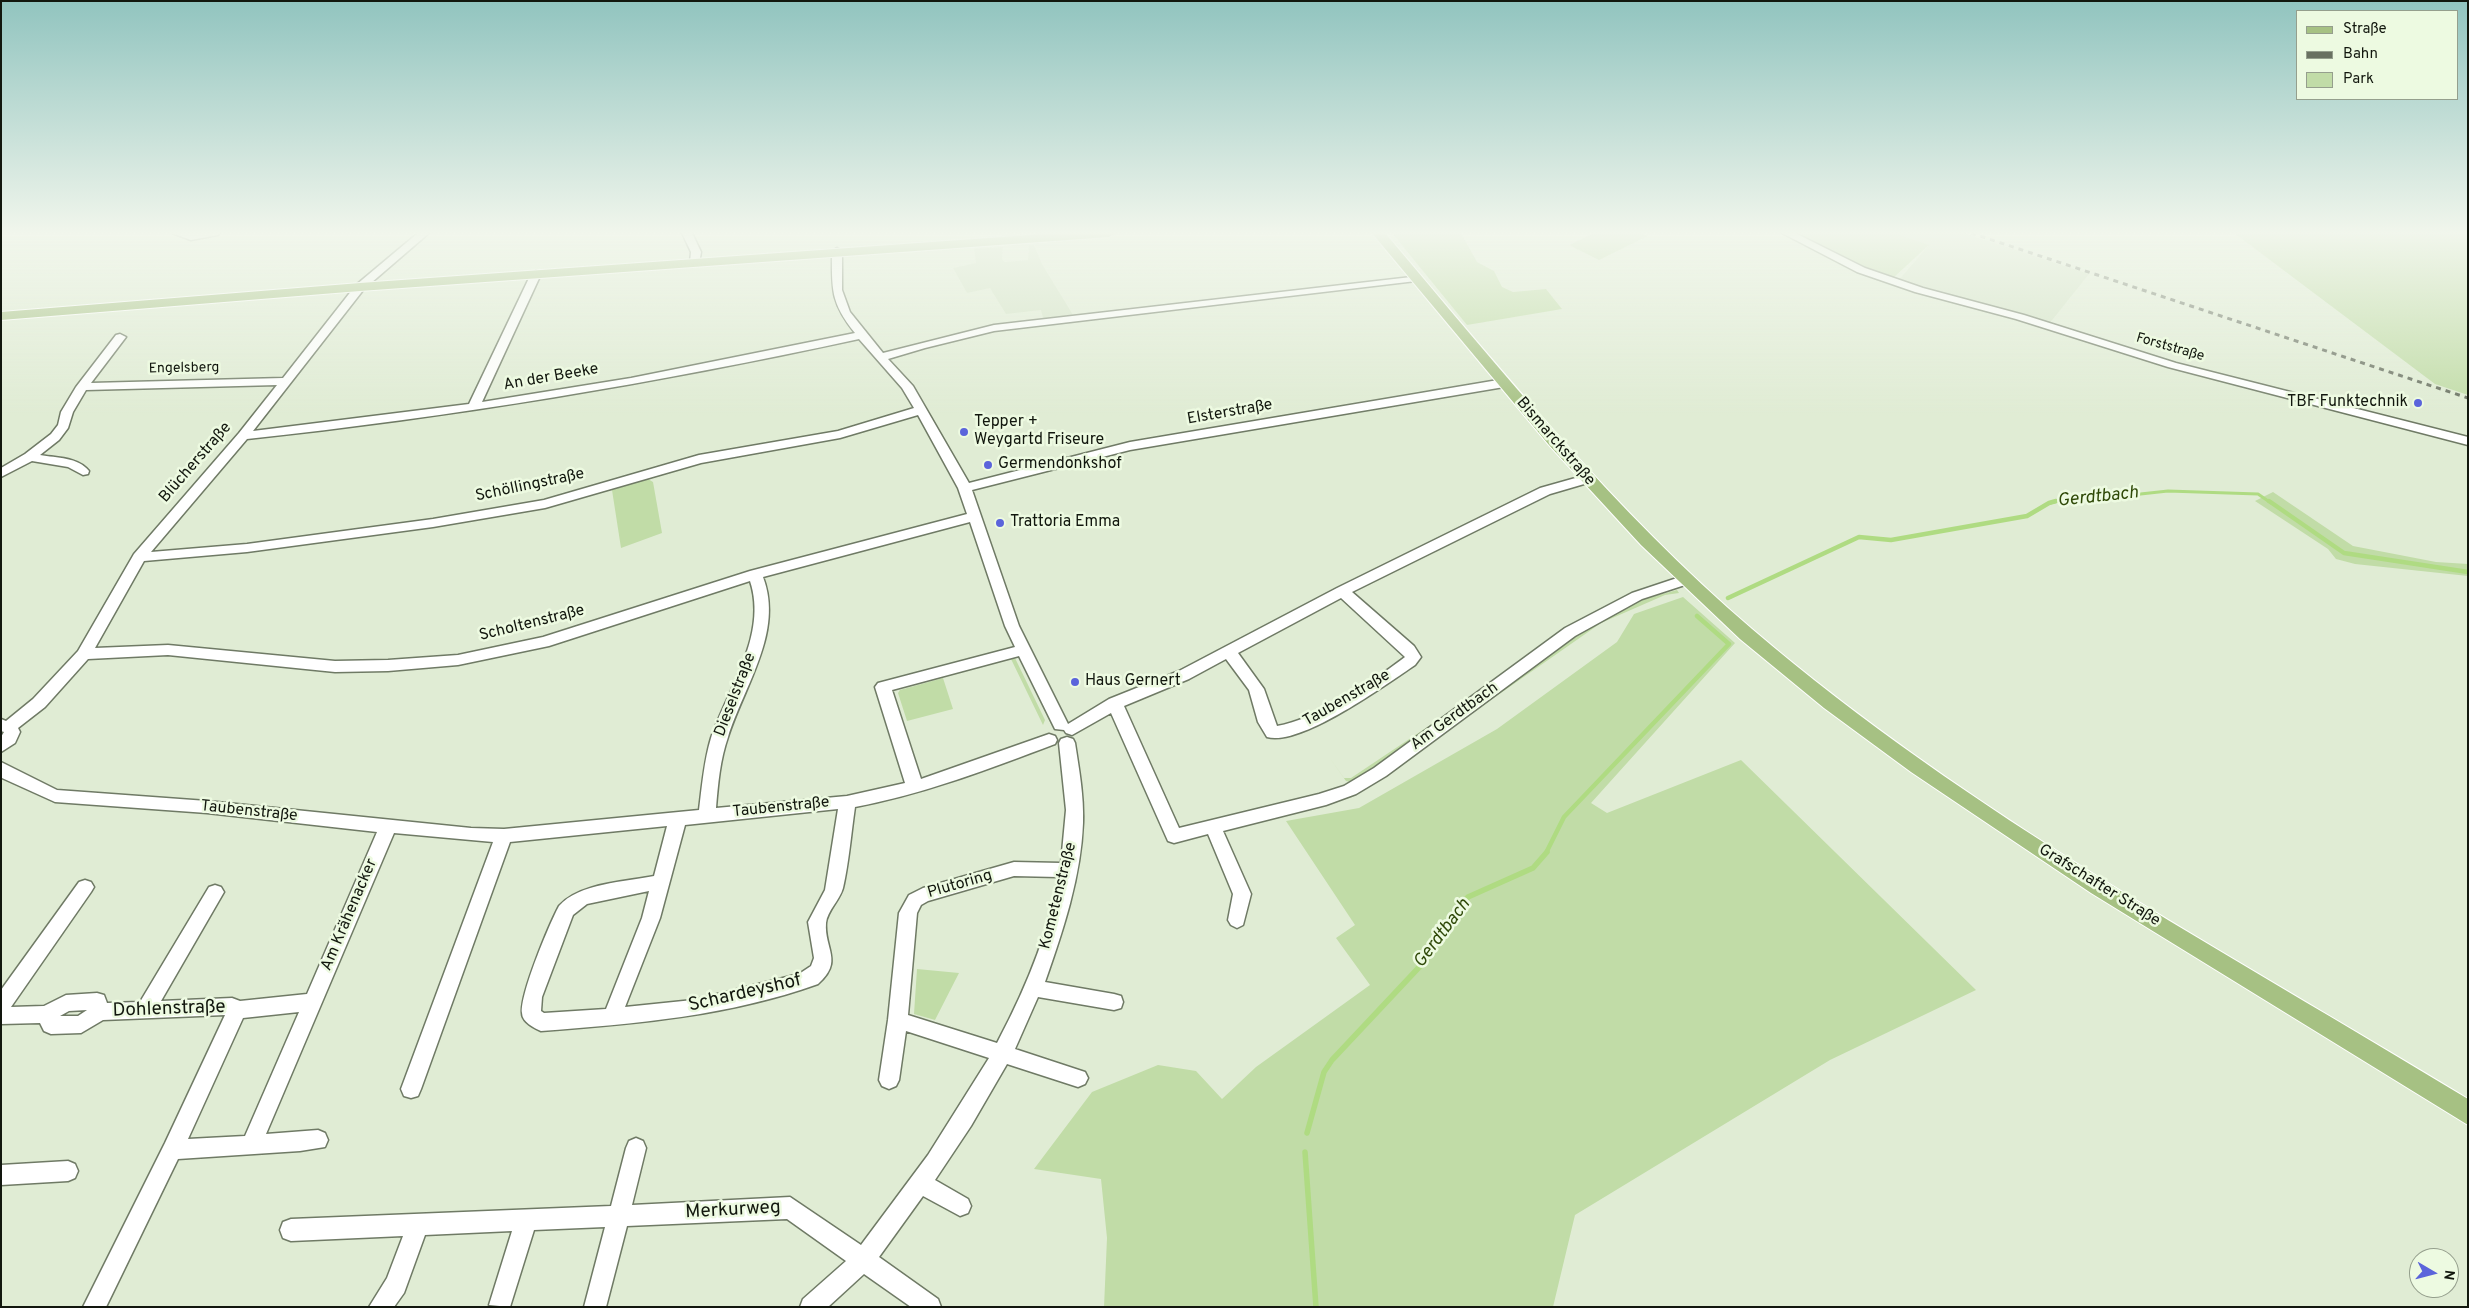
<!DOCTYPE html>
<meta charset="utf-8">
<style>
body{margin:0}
#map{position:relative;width:2469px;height:1308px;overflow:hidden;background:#e0ecd4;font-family:Overpass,sans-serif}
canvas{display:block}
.frame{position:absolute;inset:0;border:2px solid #12170e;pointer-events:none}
.legend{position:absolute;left:2296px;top:10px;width:162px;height:90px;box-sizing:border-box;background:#edfae1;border:1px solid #959f8d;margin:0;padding:6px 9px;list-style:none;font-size:15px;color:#12170e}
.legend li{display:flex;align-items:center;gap:10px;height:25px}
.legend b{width:25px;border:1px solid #959f8d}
.north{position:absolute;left:2409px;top:1248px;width:50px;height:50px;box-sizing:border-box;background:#edfae1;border:1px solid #959f8d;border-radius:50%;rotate:98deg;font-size:14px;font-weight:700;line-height:20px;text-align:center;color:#12170e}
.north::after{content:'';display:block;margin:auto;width:18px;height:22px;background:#5b64db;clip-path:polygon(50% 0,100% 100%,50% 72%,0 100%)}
</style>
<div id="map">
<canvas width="2469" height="1308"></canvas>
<div class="frame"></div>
<ul class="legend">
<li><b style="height:6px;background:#a6c183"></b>Straße</li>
<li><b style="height:6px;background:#697161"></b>Bahn</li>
<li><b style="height:14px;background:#c1dca7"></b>Park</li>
</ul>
<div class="north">N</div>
</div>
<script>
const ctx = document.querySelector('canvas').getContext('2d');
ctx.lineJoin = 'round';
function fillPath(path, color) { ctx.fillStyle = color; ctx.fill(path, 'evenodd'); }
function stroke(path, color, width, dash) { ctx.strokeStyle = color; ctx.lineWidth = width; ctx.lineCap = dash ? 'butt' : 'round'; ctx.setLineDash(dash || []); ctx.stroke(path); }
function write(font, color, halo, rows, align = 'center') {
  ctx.font = font + ' Overpass,sans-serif'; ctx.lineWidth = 5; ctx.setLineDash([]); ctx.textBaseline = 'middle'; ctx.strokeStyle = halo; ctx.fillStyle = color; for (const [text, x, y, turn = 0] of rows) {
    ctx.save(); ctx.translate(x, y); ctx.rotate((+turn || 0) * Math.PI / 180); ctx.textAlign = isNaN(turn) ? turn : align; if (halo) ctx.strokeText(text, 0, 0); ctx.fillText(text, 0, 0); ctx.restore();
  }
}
const built = new Path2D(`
 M 1893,233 L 1964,233 L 2089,274 L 2049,324 L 1898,281 L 1928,246 Z
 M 1029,245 L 1034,245 L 1042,264 L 1073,315 L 1043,318 L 1041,310 L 1006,314 L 990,288 L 967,293 L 953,268 L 976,263 L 974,249 L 1003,247 L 1002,259 L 1005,262 L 1028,260 Z`);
const green = new Path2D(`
 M 1392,233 L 1461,233 L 1477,262 L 1494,271 L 1502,287 L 1513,292 L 1546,289 L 1562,309 L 1467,325 Z
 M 1595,233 L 1642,233 L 1648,236 L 1599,260 L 1569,245 Z
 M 1793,233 L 1893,233 L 1929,245 L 1892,279 L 1865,268 Z
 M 2234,233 L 2468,233 L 2468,395 L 2435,384 Z
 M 648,479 L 653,482 L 662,533 L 621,548 L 612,490 Z
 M 2273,492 L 2353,546 L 2436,562 L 2468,564 L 2468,576 L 2355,564 L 2336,559 L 2328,549 L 2255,501 Z
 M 1677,590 L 1679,593 L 1665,595 L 1601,623 L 1352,797 L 1292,813 L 1326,801 L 1572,637 L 1640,600 Z
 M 1683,597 L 1735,643 L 1591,803 L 1607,813 L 1741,760 L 1976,990 L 1830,1060 L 1575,1215 L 1553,1307 L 1104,1307 L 1107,1238 L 1101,1179 L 1034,1169 L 1092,1092 L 1158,1065 L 1196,1071 L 1222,1099 L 1256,1067 L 1370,985 L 1336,938 L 1355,925 L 1286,821 L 1359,808 L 1497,729 L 1617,642 L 1634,614 Z
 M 1015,658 L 1045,720 L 1043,725 L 1011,659 Z
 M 1508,673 L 1354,783 L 1346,781 L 1329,757 L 1344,778 L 1351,778 Z
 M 943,678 L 953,709 L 907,721 L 898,693 L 900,690 Z
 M 917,969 L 959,973 L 935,1020 L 914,1014 Z`);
const streamFar2 = new Path2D(`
 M 2050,503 L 2067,499 L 2104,498 L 2168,491 L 2258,494 L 2271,503`);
const streamFar1 = new Path2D(`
 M 2269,501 L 2344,553 L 2468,572
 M 1728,598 L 1859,537 L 1891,540 L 2027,516 L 2049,503 L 2056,501
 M 1546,853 L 1564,817 L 1729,644 L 1697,616`);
const stream = new Path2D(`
 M 1307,1133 L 1324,1072 L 1332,1060 L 1424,962 L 1439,935 L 1468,897 L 1533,868 L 1547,852
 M 1305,1152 L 1316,1307`);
const minor = new Path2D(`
 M 172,233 L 219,233 L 218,235 L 191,240 Z
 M 418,233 L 429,233 L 364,289 L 253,431 L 469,404 L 531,274 L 536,271 L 541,274 L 482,402 L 631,378 L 855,333 C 830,302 832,289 832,251 L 837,248 L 842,251 L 842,290 L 850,312 L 883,353 L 994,325 L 1420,276 L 1421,278 L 1416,281 L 994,331 L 925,348 L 888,359 L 913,386 L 969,483 L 1130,442 L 1504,379 L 1510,383 L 1504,387 L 1130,450 L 972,490 L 1019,626 L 1068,724 L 1109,699 L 1179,671 L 1337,588 L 1540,488 L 1586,475 L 1593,479 L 1591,482 L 1550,494 L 1352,592 L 1414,646 L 1421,657 L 1415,665 C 1387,684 1300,747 1267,737 L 1258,722 L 1249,690 L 1226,659 L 1189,679 L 1124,706 L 1179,828 L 1319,794 L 1344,786 L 1374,768 L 1565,628 L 1632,593 L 1686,575 L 1693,580 L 1691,583 L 1642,599 L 1575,636 L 1386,776 L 1356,794 L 1326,805 L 1223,831 L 1251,894 L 1243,925 L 1237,928 L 1231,925 L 1228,920 L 1233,894 L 1208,834 L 1174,843 L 1168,841 L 1111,713 L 1072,735 L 1066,733 L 1064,730 L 1055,729 L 1019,656 L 892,690 L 921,779 L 1049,734 L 1055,736 L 1057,740 L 1055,744 C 989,769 924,794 855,807 C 851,834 849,862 843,888 C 840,900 827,911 826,923 C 824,949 844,961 818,984 C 729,1016 635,1024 541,1031 C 534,1028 522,1022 522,1013 C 520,994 549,925 559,906 C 579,883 625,882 654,876 L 667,826 L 510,842 L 421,1089 L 418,1096 L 411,1098 L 404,1096 L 401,1089 L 493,842 L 394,833 L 266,1134 L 318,1130 L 325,1133 L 328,1140 L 325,1147 L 300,1151 L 178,1159 L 106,1307 L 83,1307 L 165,1143 L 225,1015 L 103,1020 L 81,1033 L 51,1034 L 44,1031 L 40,1023 L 1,1024 L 1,990 L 79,882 L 85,880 L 91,882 L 94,887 L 91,892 L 11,1007 L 44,1006 L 66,995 L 97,993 L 104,995 L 107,1003 L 140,1002 L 209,887 L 215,885 L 221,887 L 224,892 L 161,1001 L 232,998 L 240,1001 L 307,994 L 377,832 L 207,813 L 55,802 L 2,778 L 1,762 L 57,790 L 207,801 L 471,828 L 504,829 L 699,810 C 702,786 704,761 711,738 C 728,688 768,635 750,581 L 549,646 L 458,665 L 388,671 L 335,672 L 168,655 L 88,659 L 45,707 L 18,728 L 20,732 L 15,743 L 1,752 L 1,737 L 4,732 L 1,731 L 1,719 L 6,721 L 33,699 L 78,651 L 134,554 L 239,433 L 277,385 L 86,390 L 73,412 L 68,428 L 59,440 L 40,455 C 57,458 78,457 89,471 L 88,474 L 83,475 L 68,467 L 32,461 L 1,477 L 1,468 L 25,454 L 51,434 L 58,425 L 61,412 L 76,387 L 116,335 L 120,334 L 126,337 L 91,383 L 283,378 L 356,285 ZM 859,339 L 902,388 L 914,408 L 838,431 L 699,455 L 544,500 L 433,519 L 247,544 L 151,552 L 247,439 C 453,417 657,383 859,339 ZM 918,415 L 958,488 L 967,514 L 750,571 L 543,637 L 458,655 L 388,660 L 335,661 L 168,645 L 95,648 L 144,561 L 247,552 L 433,527 L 545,508 L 701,463 L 840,438 ZM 970,522 L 1005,626 L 1015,647 L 878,683 L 875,687 L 905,783 L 847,796 L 716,808 C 718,784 720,760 728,737 C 744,686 784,632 763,577 ZM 1341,598 L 1405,657 C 1375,680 1315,720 1277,726 L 1264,689 L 1238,653 ZM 838,809 L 825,890 L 808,922 L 814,958 L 811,966 L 799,974 L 693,1000 L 625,1007 L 660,918 L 685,825 ZM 649,891 L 642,918 L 606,1009 L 544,1013 L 541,1011 L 542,997 L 573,915 L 587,904 ZM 87,1010 L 78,1016 L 60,1016 L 69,1011 ZM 299,1012 L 245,1136 L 188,1139 L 243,1018 Z
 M 682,233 L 692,233 L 701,252 L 699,264 L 691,264 L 690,262 L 691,252 Z
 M 1782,233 L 1795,233 L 1865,268 L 1923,288 L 2024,315 L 2176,363 L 2468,437 L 2468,445 L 2168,367 L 2016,319 L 1915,292 L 1857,272 Z
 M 1067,737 L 1073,739 L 1075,743 C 1079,769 1084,796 1083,823 C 1081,877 1063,931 1045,982 L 1114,994 L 1121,996 L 1123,1002 L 1121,1008 L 1114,1010 L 1038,997 L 1015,1049 L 1085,1072 L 1088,1078 L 1085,1084 L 1078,1087 L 1007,1064 L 971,1126 L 935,1180 L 968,1199 L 971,1206 L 968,1213 L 960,1216 L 923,1196 L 879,1257 L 938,1299 L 941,1307 L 911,1307 L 864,1274 L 828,1307 L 800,1307 L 803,1299 L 846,1261 L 787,1219 L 627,1226 L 606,1307 L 584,1307 L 605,1227 L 534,1230 L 510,1307 L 489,1305 L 512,1231 L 425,1235 L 404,1293 L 394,1307 L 369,1307 L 387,1278 L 403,1236 L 291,1241 L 283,1238 L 280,1230 L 283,1222 L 291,1219 L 611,1206 L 626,1148 L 629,1141 L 636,1138 L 643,1141 L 646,1148 L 632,1205 L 790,1197 L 861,1245 L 928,1155 L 989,1058 L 906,1031 L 899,1080 L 896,1086 L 889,1089 L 882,1086 L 879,1080 L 888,1020 L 899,913 L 909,895 L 923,888 L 1014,862 L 1061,863 L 1066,810 L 1059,743 L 1061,739 ZM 1014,876 L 1058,877 C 1049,934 1024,992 997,1043 L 908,1015 L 917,913 L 921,905 L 928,901 Z
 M 68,1161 L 75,1164 L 78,1171 L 75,1178 L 68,1181 L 1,1185 L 1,1165 Z`);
const major = new Path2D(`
 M 1058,233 L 1115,233 L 1109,237 L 360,291 L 1,320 L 1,312 L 360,283 Z
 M 1372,233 L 1385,233 C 1501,370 1615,512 1752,629 C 1969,815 2225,951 2468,1099 L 2468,1125 L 2091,893 L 1911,772 L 1824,708 L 1740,639 L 1641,545 L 1549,445 Z`);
const rail = new Path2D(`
 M 1971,233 L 2468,398`);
const markers = [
 [2418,403,5,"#5b64db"],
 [964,432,5,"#5b64db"],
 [988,465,5,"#5b64db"],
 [1000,523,5,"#5b64db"],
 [1075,682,5,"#5b64db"]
];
const farStreetnames = [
 ["Forststraße",2170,348,16],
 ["Engelsberg",184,369,-1]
];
const streetNames = [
 ["An der Beeke",551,378,-10],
 ["Elsterstraße",1230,413,-10],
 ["Bismarckstraße",1555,442,49],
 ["Blücherstraße",196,463,-49],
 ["Schöllingstraße",530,486,-12],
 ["Scholtenstraße",532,624,-14],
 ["Dieselstraße",736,695,-69],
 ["Taubenstraße",1347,699,-30],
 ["Am Gerdtbach",1455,717,-36],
 ["Taubenstraße",781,808,-6],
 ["Taubenstraße",249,812,6],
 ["Plutoring",960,885,-16],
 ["Grafschafter Straße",2099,886,32],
 ["Kometenstraße",1059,896,-76],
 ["Am Krähenacker",350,915,-67]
];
const poiNames = [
 ["TBF Funktechnik",2408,403,"right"],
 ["Tepper +",974,423],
 ["Weygartd Friseure",974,441],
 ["Germendonkshof",998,465],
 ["Trattoria Emma",1010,523],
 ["Haus Gernert",1085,682]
];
const waterNames = [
 ["Gerdtbach",2098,498,-6],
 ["Gerdtbach",1443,934,-53]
];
const nearStreetnames = [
 ["Schardeyshof",745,994,-13],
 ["Dohlenstraße",169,1010,-2],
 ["Merkurweg",733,1211,-3]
];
fillPath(built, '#d2e2c4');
fillPath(green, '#c1dca7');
stroke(streamFar2, '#afdb82', 3);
stroke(streamFar1, '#afdb82', 4.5);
stroke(stream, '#afdb82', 5.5);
stroke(minor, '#6f7a65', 3);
stroke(major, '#fff', 2);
fillPath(minor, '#fff');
fillPath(major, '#a6c183');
stroke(rail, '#697161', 3, [5, 5]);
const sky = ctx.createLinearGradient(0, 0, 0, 416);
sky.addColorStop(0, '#91c4bf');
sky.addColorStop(0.56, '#f1f6ec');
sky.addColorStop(1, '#f1f6ec00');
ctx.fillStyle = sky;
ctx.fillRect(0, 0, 2469, 416);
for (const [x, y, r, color] of markers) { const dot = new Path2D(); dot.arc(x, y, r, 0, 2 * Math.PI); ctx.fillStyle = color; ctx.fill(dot); stroke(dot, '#edfae1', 2); }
write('14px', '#12170e', '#edfae1', farStreetnames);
write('16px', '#12170e', '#edfae1', streetNames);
write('16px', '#12170e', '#edfae1', poiNames, 'left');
write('italic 18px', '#2f4908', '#edfae1', waterNames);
write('19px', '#12170e', '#edfae1', nearStreetnames);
</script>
